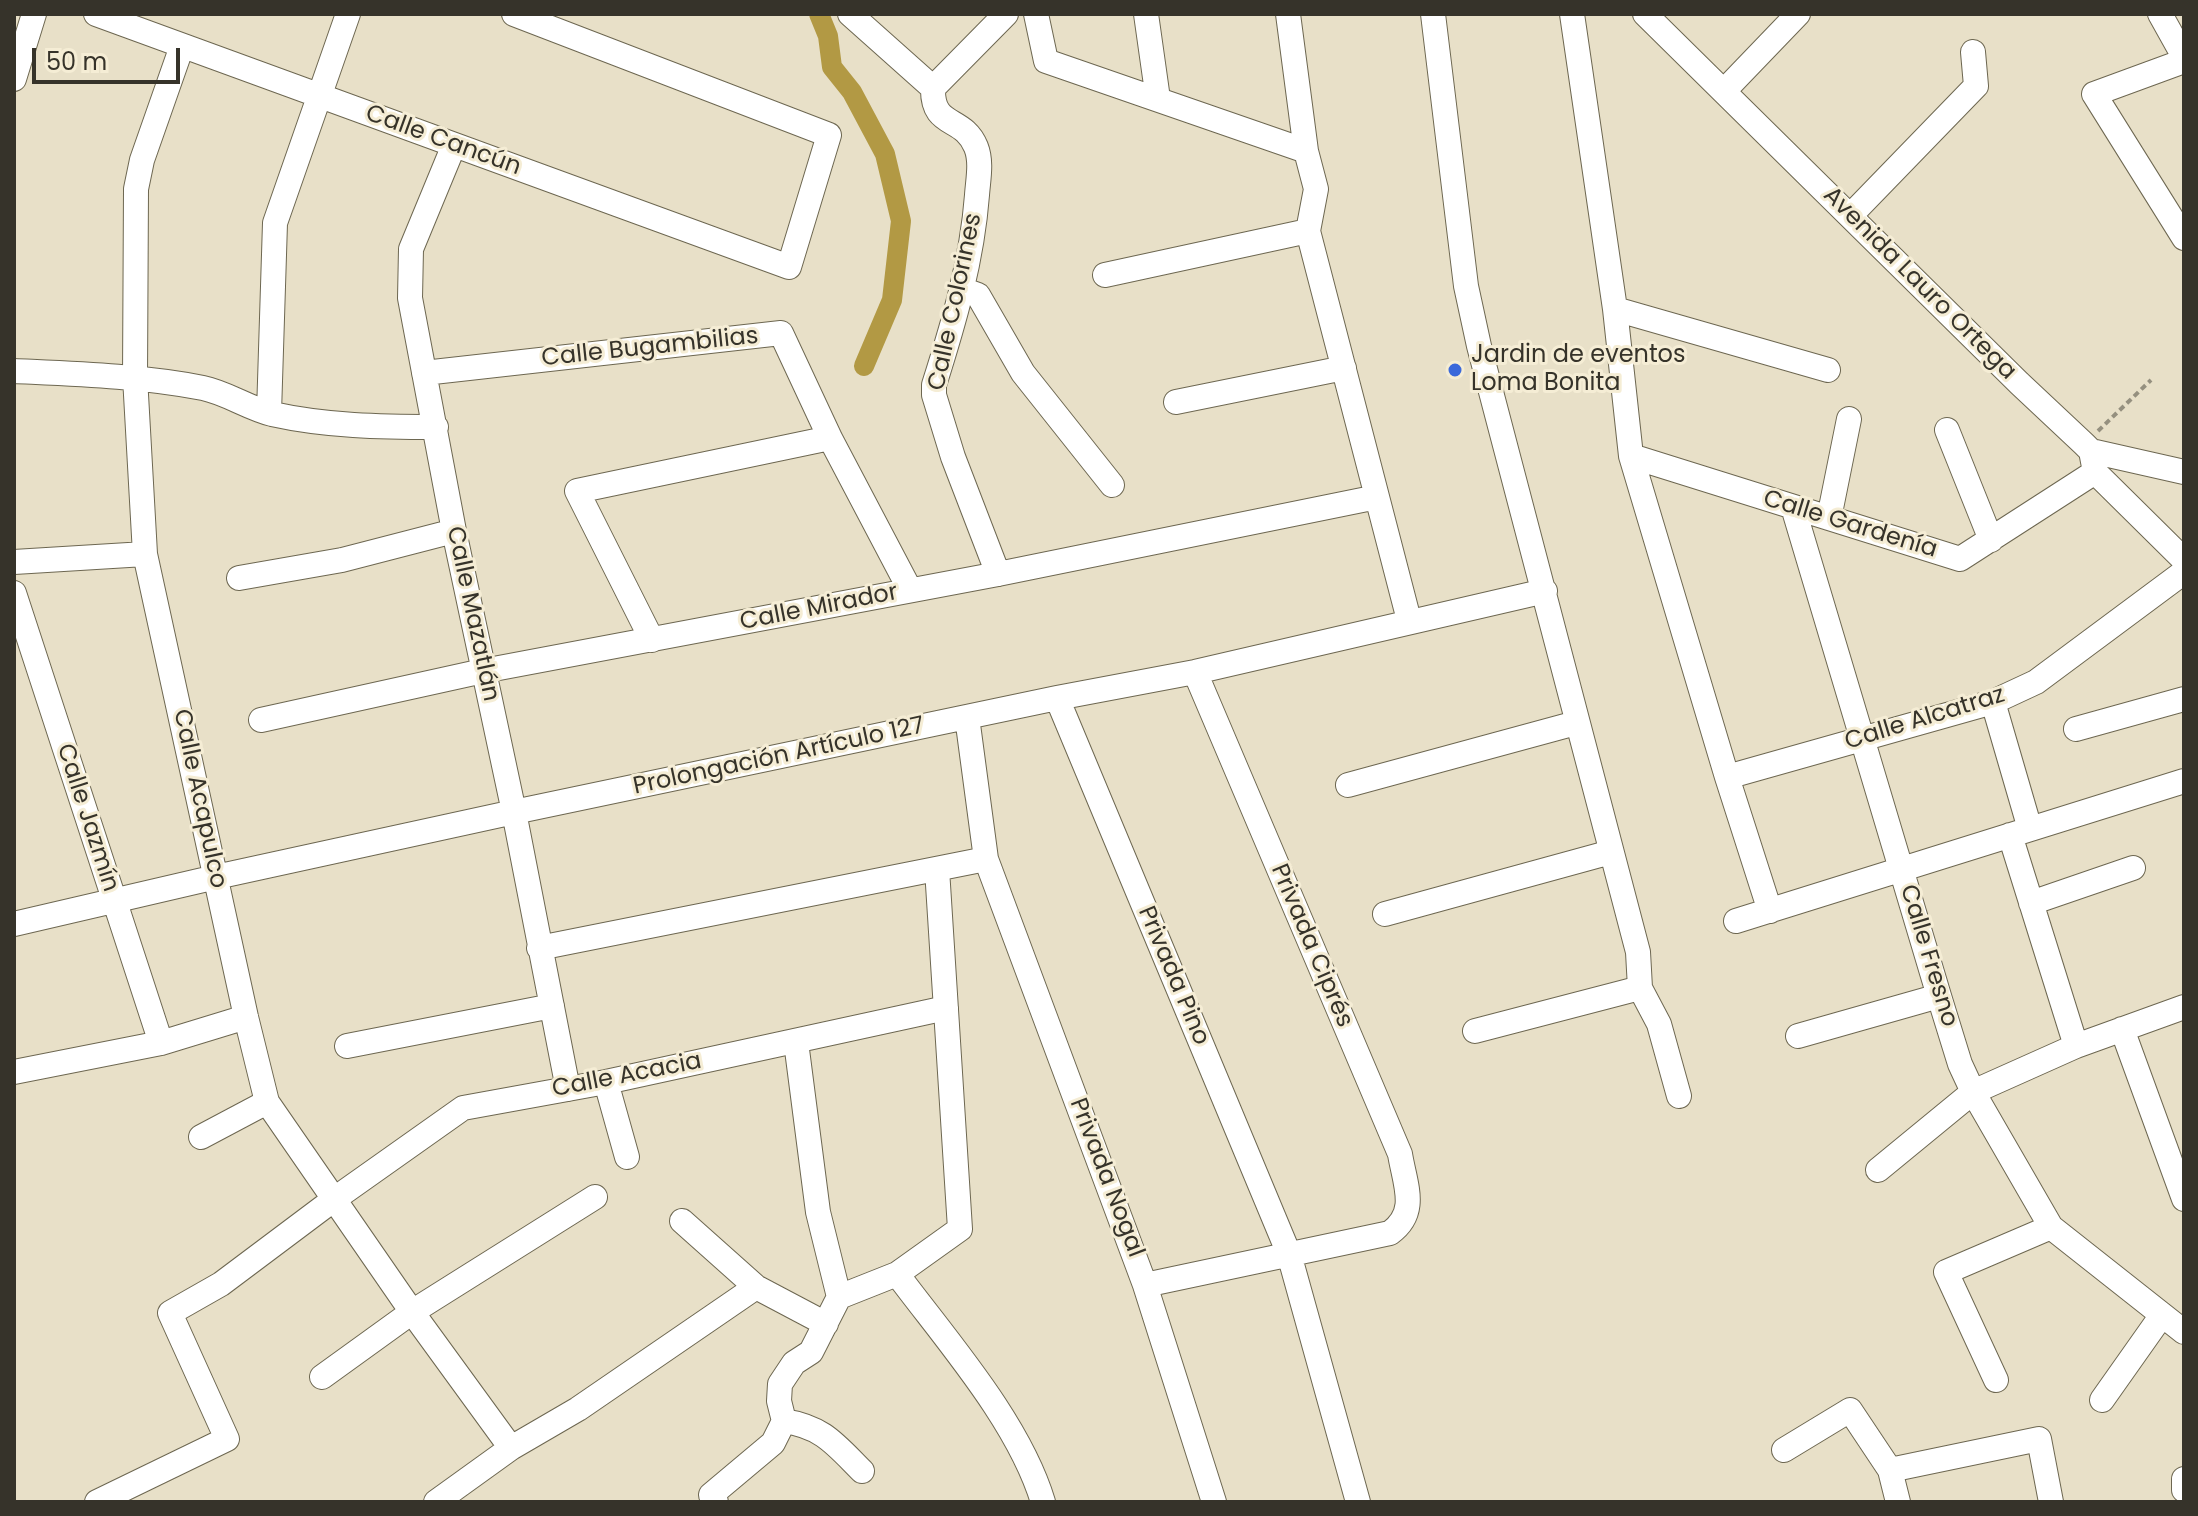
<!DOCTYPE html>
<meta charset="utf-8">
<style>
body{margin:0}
#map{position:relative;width:2198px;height:1516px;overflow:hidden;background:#e8e0c8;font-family:Poppins,sans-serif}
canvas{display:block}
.frame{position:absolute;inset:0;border:16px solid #36332a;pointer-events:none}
.scale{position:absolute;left:32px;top:48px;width:148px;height:36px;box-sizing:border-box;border:4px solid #36332a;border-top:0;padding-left:10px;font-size:24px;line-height:28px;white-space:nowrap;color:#36332a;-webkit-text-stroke:6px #f5edd5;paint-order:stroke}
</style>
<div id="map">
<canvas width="2198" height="1516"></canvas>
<div class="frame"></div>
<div class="scale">50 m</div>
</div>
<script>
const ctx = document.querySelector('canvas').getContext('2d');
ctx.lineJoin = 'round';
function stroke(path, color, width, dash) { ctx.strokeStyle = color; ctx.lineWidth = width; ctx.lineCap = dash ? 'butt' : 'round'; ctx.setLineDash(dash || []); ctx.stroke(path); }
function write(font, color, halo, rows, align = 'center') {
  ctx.font = font + ' Poppins,sans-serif'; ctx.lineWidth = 6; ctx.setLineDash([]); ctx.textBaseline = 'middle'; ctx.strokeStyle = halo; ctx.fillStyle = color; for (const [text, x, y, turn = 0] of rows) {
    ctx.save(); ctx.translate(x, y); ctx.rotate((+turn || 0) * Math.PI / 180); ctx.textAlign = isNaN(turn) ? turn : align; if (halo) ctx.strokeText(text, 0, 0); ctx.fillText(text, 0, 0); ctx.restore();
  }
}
const canal = new Path2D(`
 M 819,14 L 828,36 L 832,67 L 852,92 L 885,154 L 901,221 L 892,300 L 864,366`);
const path = new Path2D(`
 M 2098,431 L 2151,380`);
const minor = new Path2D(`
 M 96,14 L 789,267 L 829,135 L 514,14
 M 850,14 L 933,88
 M 1036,14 L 1046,61 L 1306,151
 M 1146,14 L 1158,99
 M 1288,14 L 1306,151 L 1316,189 L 1308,231 L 1409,620
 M 1433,14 L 1466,286 L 1479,346 L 1638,952 L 1640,988 L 1659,1024 L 1679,1096
 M 1572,14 L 1615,309 L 1631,456 L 1727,777 L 1770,911
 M 1645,14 L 2019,383 L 2084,444 L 2091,451 L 2095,472 L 2184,560
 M 2160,14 L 2184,57
 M 182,46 L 142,160 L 136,189 L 135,377 L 145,554 L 246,1017 L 267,1102 L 412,1312 L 511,1448
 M 2184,61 L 2094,94 L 2184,238
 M 14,79 L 34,14
 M 933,88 C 932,129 963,115 976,147 C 982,162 978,180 977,195 C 972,261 954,322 934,385 L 934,395 L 953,457 L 998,574
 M 933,88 L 1006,14
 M 1724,91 L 1798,14
 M 454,145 L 411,249 L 410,298 L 454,531 L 514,812 L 568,1089
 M 1850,216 L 1976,86 L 1973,52
 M 1105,275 L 1308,231
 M 964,290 L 978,295 L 1023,373 L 1112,485
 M 1615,309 L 1828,370
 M 14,371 C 77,374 141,376 203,388 C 227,393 248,408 272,414 C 326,426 381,427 436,427
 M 424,373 L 781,333 L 830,438 L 910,590
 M 1176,402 L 1344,368
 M 269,413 L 275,223 L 348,14
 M 1947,430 L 1991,540
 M 2091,451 L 2184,472
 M 1631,456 L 1960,559 L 2095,472
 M 1793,507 L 1939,996 L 1960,1064 L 1973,1092 L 2051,1227 L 2184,1332
 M 1829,518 L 1849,419
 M 14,562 L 145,554
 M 239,578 L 342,560 L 454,531
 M 14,593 L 161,1043
 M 652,640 L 577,491 L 830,438
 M 1057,698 L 1289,1254 L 1358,1502
 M 1993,702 L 2030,829
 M 967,717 L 986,859 L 1145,1285 L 1214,1502
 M 261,720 L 483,671 L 998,574 L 1377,497
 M 2076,729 L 2184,699
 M 1727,777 L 1993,702 L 2036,682 L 2184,572
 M 1348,785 L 1576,723
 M 2010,835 L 2076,1046
 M 2031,903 L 2133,868
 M 1385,914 L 1611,852
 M 1736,921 L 2184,781
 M 14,924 L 216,877 L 514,812 L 1057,698 L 1195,672 L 1545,591
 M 539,948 L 986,859
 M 2122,1029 L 2184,1199
 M 1475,1031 L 1640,988
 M 1798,1036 L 1939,996
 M 796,1042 L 818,1212 L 839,1297
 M 347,1046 L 552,1006
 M 14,1072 L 161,1043 L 246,1017
 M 606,1082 L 627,1157
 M 201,1137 L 267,1102
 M 1878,1170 L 1973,1092 L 2076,1046 L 2184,1007
 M 682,1221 L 756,1287 L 826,1324
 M 897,1274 C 947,1341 1019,1422 1043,1502
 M 1145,1285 L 1390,1233 C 1419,1212 1405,1185 1400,1154 L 1195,672
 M 322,1377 L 412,1312 L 595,1197
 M 1996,1380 L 1946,1272 L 2051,1227
 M 2102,1400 L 2162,1315
 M 784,1421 C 823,1427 835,1444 862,1471
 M 1784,1450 L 1850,1410 L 1890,1470 L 1898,1502
 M 1890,1470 L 2039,1439 L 2051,1502
 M 2184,1479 L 2184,1490
 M 97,1502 L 227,1439 L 170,1313 L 221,1284 L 333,1200 L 463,1108 L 606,1082 L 946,1008
 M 436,1502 L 511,1448 L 578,1409 L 756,1287
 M 716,1502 L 711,1495 L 773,1443 L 784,1421 L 779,1401 L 780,1384 L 794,1363 L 811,1352 L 839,1297 L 897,1274 L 960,1229 L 937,869`);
const markers = [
 [1455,370,8,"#3b69da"]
];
const streetNames = [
 ["Calle Cancún",443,141,20],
 ["Avenida Lauro Ortega",1919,284,45],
 ["Calle Colorines",956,302,-78],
 ["Calle Bugambilias",650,348,-6],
 ["Calle Gardenía",1850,525,17],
 ["Calle Mirador",819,608,-11],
 ["Calle Mazatlán",472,614,78],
 ["Calle Alcatraz",1925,719,-17],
 ["Prolongación Artículo 127",779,757,-12],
 ["Calle Acapulco",199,799,78],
 ["Calle Jazmín",87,818,72],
 ["Privada Ciprés",1311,946,67],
 ["Calle Fresno",1928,956,73],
 ["Privada Pino",1173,976,67],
 ["Calle Acacia",627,1076,-11],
 ["Privada Nogal",1106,1178,69]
];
const poiNames = [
 ["Jardin de eventos",1471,356],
 ["Loma Bonita",1471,384]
];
stroke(canal, '#b29944', 20);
stroke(minor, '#6d6751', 26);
stroke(path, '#95907f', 4, [6, 4]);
stroke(minor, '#fff', 24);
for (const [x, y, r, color] of markers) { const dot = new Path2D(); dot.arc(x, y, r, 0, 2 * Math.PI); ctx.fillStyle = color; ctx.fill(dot); stroke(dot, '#f5edd5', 3); }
write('24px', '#36332a', '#f5edd5', streetNames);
write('24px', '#36332a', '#f5edd5', poiNames, 'left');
</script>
